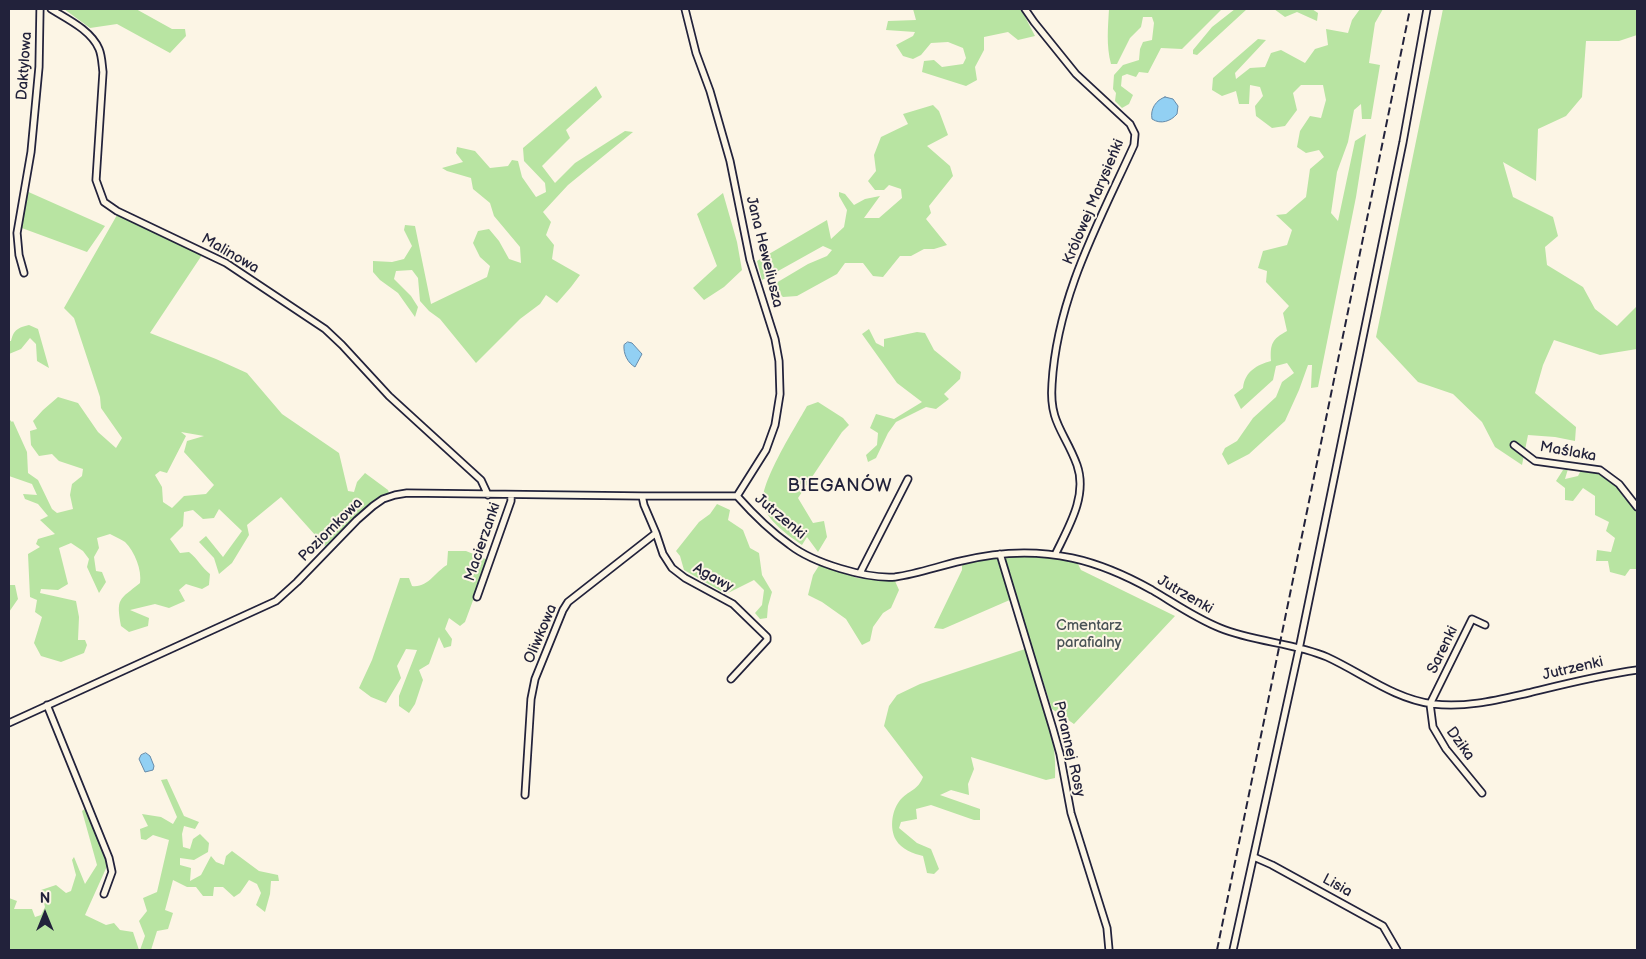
<!DOCTYPE html>
<meta charset="utf-8">
<style>
body{margin:0}
#map{position:relative;width:1646px;height:959px;overflow:hidden;background:#fcf5e5;font-family:"Balsamiq Sans",sans-serif}
canvas{display:block}
.frame{position:absolute;inset:0;border:10px solid #22223b;pointer-events:none}
.north{position:absolute;left:20px;top:889px;width:50px;height:50px;-webkit-text-stroke:4px #fcf5e5;paint-order:stroke;rotate:0deg;font-size:14px;font-weight:700;line-height:20px;text-align:center;color:#22223b}
.north::after{content:'';display:block;margin:auto;width:18px;height:22px;background:#22223b;clip-path:polygon(50% 0,100% 100%,50% 72%,0 100%)}
</style>
<div id="map">
<canvas width="1646" height="959"></canvas>
<div class="frame"></div>
<div class="north">N</div>
</div>
<script>
const ctx = document.querySelector('canvas').getContext('2d');
ctx.lineJoin = 'round';
function fillPath(path, color) { ctx.fillStyle = color; ctx.fill(path, 'evenodd'); }
function stroke(path, color, width, dash) { ctx.strokeStyle = color; ctx.lineWidth = width; ctx.lineCap = dash ? 'butt' : 'round'; ctx.setLineDash(dash || []); ctx.stroke(path); }
function write(font, color, halo, rows, align = 'center') {
  ctx.font = font + ' "Balsamiq Sans",sans-serif'; ctx.lineWidth = 4; ctx.setLineDash([]); ctx.textBaseline = 'middle'; ctx.strokeStyle = halo; ctx.fillStyle = color; for (const [text, x, y, turn = 0] of rows) {
    ctx.save(); ctx.translate(x, y); ctx.rotate((+turn || 0) * Math.PI / 180); ctx.textAlign = isNaN(turn) ? turn : align; if (halo) ctx.strokeText(text, 0, 0); ctx.fillText(text, 0, 0); ctx.restore();
  }
}
const green = new Path2D(`
 M 64,9 L 136,9 L 172,29 L 185,29 L 186,36 L 170,53 L 117,24 L 90,28 Z
 M 913,9 L 1021,9 L 1035,36 L 1018,40 L 1008,32 L 984,37 L 984,50 L 975,67 L 977,80 L 966,86 L 922,72 L 924,61 L 934,60 L 942,67 L 963,64 L 966,58 L 963,48 L 948,42 L 931,43 L 921,55 L 913,59 L 903,56 L 896,45 L 913,36 L 915,32 L 886,30 L 888,21 L 916,20 Z
 M 1109,9 L 1222,9 L 1182,49 L 1161,48 L 1148,73 L 1139,72 L 1136,77 L 1127,74 L 1122,76 L 1121,86 L 1133,95 L 1129,104 L 1122,108 L 1115,101 L 1116,93 L 1113,89 L 1114,75 L 1123,65 L 1139,60 L 1140,49 L 1143,42 L 1152,40 L 1154,23 L 1152,17 L 1143,17 L 1141,27 L 1130,38 L 1117,64 L 1111,64 C 1106,46 1108,27 1109,9 Z
 M 1235,9 L 1247,9 L 1197,55 L 1193,54 L 1193,50 L 1212,27 Z
 M 1274,9 L 1312,9 L 1318,13 L 1317,21 L 1297,12 L 1285,17 Z
 M 1360,9 L 1383,9 L 1375,23 L 1369,63 L 1380,65 L 1371,119 L 1362,119 L 1361,104 L 1354,110 L 1348,142 L 1337,172 L 1331,213 L 1338,221 L 1355,141 L 1366,134 L 1356,197 L 1318,387 L 1311,388 L 1312,365 L 1308,365 L 1299,390 L 1285,421 L 1249,454 L 1228,465 L 1222,454 L 1225,448 L 1237,441 L 1253,418 L 1276,397 L 1282,382 L 1294,373 L 1287,363 L 1276,366 L 1273,380 L 1241,409 L 1234,395 L 1243,388 C 1245,371 1257,365 1271,361 C 1270,344 1272,339 1287,331 L 1283,313 L 1289,306 L 1266,282 L 1267,271 L 1258,268 L 1263,251 L 1287,245 L 1292,230 L 1276,215 L 1286,214 L 1306,197 L 1310,169 L 1324,157 L 1319,150 L 1306,153 L 1297,147 L 1300,131 L 1310,116 L 1321,118 L 1326,100 L 1323,85 L 1301,85 L 1293,93 L 1297,110 L 1285,126 L 1272,128 L 1256,116 L 1255,106 L 1263,96 L 1260,87 L 1250,85 L 1249,104 L 1239,104 L 1236,91 L 1222,96 L 1212,90 L 1213,78 L 1258,39 L 1266,40 L 1235,73 L 1236,79 L 1250,68 L 1265,67 L 1271,53 L 1281,50 L 1305,63 L 1315,49 L 1328,45 L 1326,29 L 1348,33 L 1352,20 Z
 M 1443,9 L 1637,9 L 1637,35 L 1619,41 L 1586,41 L 1582,97 L 1566,116 L 1538,129 L 1536,181 L 1503,162 L 1513,197 L 1553,217 L 1558,236 L 1545,247 L 1547,265 L 1583,287 L 1595,309 L 1617,326 L 1637,306 L 1637,349 L 1600,355 L 1554,340 L 1543,365 L 1535,393 L 1576,427 L 1575,441 L 1555,437 L 1528,435 L 1522,465 L 1495,447 L 1482,422 L 1453,394 L 1418,382 L 1376,337 Z
 M 596,86 L 602,97 L 566,130 L 570,138 L 542,166 L 555,183 L 575,163 L 625,131 L 633,132 L 568,185 L 543,212 L 551,222 L 546,235 L 554,245 L 552,259 L 580,275 L 571,287 L 557,303 L 546,295 L 540,304 L 520,319 L 476,363 L 440,319 L 429,311 L 420,301 L 418,278 L 412,270 L 396,271 L 394,279 L 411,296 L 418,307 L 415,317 L 398,293 L 380,280 L 373,272 L 373,261 L 392,262 L 404,259 L 412,246 L 404,230 L 405,225 L 415,226 L 431,304 L 487,277 L 490,266 L 480,257 L 473,243 L 478,231 L 489,229 L 499,241 L 509,259 L 521,263 L 520,247 L 494,216 L 490,203 L 473,189 L 471,178 L 447,171 L 442,168 L 463,162 L 456,153 L 457,147 L 475,151 L 490,168 L 508,166 L 512,160 L 518,161 L 522,177 L 536,197 L 546,192 L 545,183 L 524,161 L 523,148 Z
 M 933,105 L 939,111 L 948,135 L 927,146 L 950,166 L 953,176 L 929,206 L 931,213 L 926,219 L 947,245 L 934,249 L 924,249 L 911,256 L 900,256 L 883,277 L 873,276 L 863,263 L 845,263 L 837,274 L 797,296 L 783,297 L 771,286 L 808,264 L 827,256 L 832,250 L 823,246 L 762,280 L 757,261 L 827,220 L 831,239 L 844,227 L 847,210 L 839,196 L 839,192 L 845,194 L 854,205 L 865,199 L 880,196 L 864,218 L 879,218 L 902,198 L 901,189 L 889,185 L 884,190 L 875,190 L 868,181 L 876,171 L 874,155 L 881,137 L 908,124 L 903,114 Z
 M 24,190 L 105,226 L 87,252 L 19,227 Z
 M 723,193 L 737,242 L 742,270 L 724,287 L 704,300 L 693,288 L 717,266 L 697,214 Z
 M 117,215 L 202,255 L 150,333 L 216,359 L 247,373 L 282,414 L 339,453 L 348,491 L 354,492 L 357,482 L 365,473 L 388,490 L 389,493 L 370,504 L 325,546 L 281,497 L 247,525 L 249,535 L 232,563 L 219,574 L 214,558 L 199,542 L 206,536 L 223,557 L 242,531 L 219,509 L 214,518 L 203,519 L 193,510 L 184,512 L 183,526 L 170,539 L 180,553 L 189,552 C 198,559 202,568 210,574 L 209,585 L 202,589 L 186,584 L 179,590 L 185,601 L 169,608 L 155,604 L 130,610 L 149,618 L 148,626 L 129,632 L 121,626 C 116,598 119,600 140,583 C 142,570 135,552 125,542 C 121,539 115,537 110,534 L 97,538 L 99,548 L 94,557 L 96,571 L 102,572 L 106,582 L 99,593 L 87,567 L 89,559 L 83,551 L 71,543 L 59,548 L 68,584 L 58,590 L 41,589 L 40,593 L 76,601 L 79,617 L 78,640 L 85,640 L 87,645 L 84,653 L 61,662 L 41,656 L 34,643 L 42,617 L 35,612 L 37,600 L 30,597 L 28,554 L 40,547 L 36,544 L 38,539 L 55,534 L 40,520 L 48,516 L 38,504 L 25,499 L 23,494 L 37,495 L 32,484 L 9,476 L 9,419 L 12,422 L 13,421 L 27,452 L 28,473 L 38,480 L 52,509 L 57,513 L 73,509 L 70,495 L 72,484 L 82,476 L 83,469 L 59,461 L 52,454 L 39,456 L 31,445 L 30,431 L 37,429 L 33,421 L 43,410 L 58,397 L 78,403 L 98,432 L 116,448 L 122,438 L 101,408 L 100,397 L 74,318 L 64,308 ZM 181,432 L 204,436 L 187,441 L 184,452 L 214,485 L 206,494 L 184,496 L 172,508 L 163,502 L 162,487 L 155,475 L 160,471 L 167,473 L 186,436 Z
 M 29,325 L 38,329 L 49,368 L 37,361 L 36,344 L 30,338 L 21,349 L 9,354 L 9,341 L 11,341 C 14,329 18,328 29,325 Z
 M 869,329 L 876,343 L 884,347 L 884,339 L 917,332 L 925,333 L 934,350 L 961,372 L 960,379 L 944,394 L 949,399 L 936,409 L 926,407 L 896,422 L 888,433 L 876,458 L 868,462 L 866,455 L 877,445 L 878,433 L 870,428 L 876,414 L 894,419 L 922,402 L 897,383 L 862,334 Z
 M 818,402 L 843,418 L 849,425 L 842,432 L 798,498 L 813,523 L 824,521 L 827,537 L 818,552 L 807,537 L 802,545 C 789,536 767,521 763,504 C 759,484 796,426 807,406 Z
 M 1568,469 L 1565,479 L 1578,476 L 1581,470 L 1597,471 L 1614,481 L 1624,498 L 1637,507 L 1637,569 L 1630,569 L 1625,576 L 1610,572 L 1608,561 L 1596,561 L 1597,550 L 1611,552 L 1615,538 L 1606,531 L 1609,522 L 1595,515 L 1595,496 L 1583,488 L 1573,501 L 1565,500 L 1565,488 L 1556,481 L 1563,470 Z
 M 717,504 L 730,510 L 728,520 L 743,530 L 750,548 L 759,553 L 762,575 L 772,592 L 768,606 L 767,618 L 760,619 L 755,613 L 762,605 L 764,590 L 754,580 L 726,594 L 684,570 L 680,556 L 676,551 L 699,522 L 710,514 Z
 M 448,551 L 466,551 L 488,560 L 465,622 L 460,626 L 449,618 L 445,629 L 452,639 L 451,646 L 444,648 L 439,637 L 429,664 L 419,670 L 423,680 L 415,704 L 409,713 L 399,706 L 399,696 L 417,650 L 406,649 L 397,666 L 401,678 L 386,703 L 371,697 L 359,688 L 372,660 L 400,578 L 409,578 L 412,586 C 428,588 435,572 447,565 Z
 M 1006,556 L 1038,556 L 1077,562 L 1081,570 L 1175,616 L 1074,724 L 1052,709 L 1003,558 Z
 M 996,557 L 999,560 L 1012,599 L 943,629 L 934,628 L 962,570 L 962,566 L 964,563 Z
 M 820,564 L 857,578 L 895,581 L 899,590 L 891,608 L 883,613 L 873,627 L 870,641 L 862,645 L 846,619 L 822,602 L 808,595 L 813,575 Z
 M 9,585 L 15,585 L 18,599 L 9,612 Z
 M 1025,649 L 1027,650 C 1039,691 1058,735 1055,778 L 1046,780 L 971,757 L 974,769 L 968,784 L 969,795 L 951,790 L 940,795 L 980,809 L 980,820 L 974,820 L 931,805 L 916,809 L 917,819 L 901,822 L 899,828 L 917,843 L 931,849 L 939,869 L 934,874 L 927,873 L 923,856 C 914,854 901,849 896,840 C 889,828 892,809 901,799 C 910,790 918,790 923,777 L 884,726 L 889,706 L 897,695 L 920,684 Z
 M 167,779 L 184,816 L 199,822 L 195,829 L 184,826 L 182,834 L 183,847 L 190,849 L 193,839 L 200,834 L 209,843 L 208,852 L 194,860 L 180,858 L 180,865 L 191,868 L 190,881 L 201,875 L 211,856 L 216,862 L 224,865 L 226,856 L 232,851 L 259,871 L 278,875 L 279,881 L 271,881 L 270,894 L 265,912 L 256,905 L 261,893 L 257,884 L 249,880 L 240,893 L 234,897 L 223,887 L 214,887 L 213,896 L 203,896 L 196,887 L 187,887 L 173,880 L 165,910 L 173,913 L 168,929 L 157,931 L 151,950 L 140,950 L 145,936 L 139,921 L 147,911 L 143,898 L 157,892 L 169,840 L 153,835 L 146,840 L 141,839 L 140,829 L 148,826 L 142,814 L 161,817 L 173,824 L 177,817 L 161,780 Z
 M 86,808 L 108,864 L 85,915 L 106,925 L 114,923 L 120,930 L 133,932 L 139,950 L 9,950 L 9,898 L 17,901 L 14,909 L 32,909 L 35,917 L 41,915 L 45,907 L 41,890 L 56,885 L 66,893 L 71,891 L 76,875 L 72,860 L 74,857 L 85,884 L 97,865 L 82,811 Z`);
const water = new Path2D(`
 M 1165,97 L 1173,99 L 1178,106 L 1177,114 C 1171,121 1161,125 1152,119 C 1150,109 1156,100 1165,97 Z
 M 628,342 L 632,343 L 642,354 L 635,367 C 628,363 623,354 624,345 Z
 M 146,753 L 150,756 L 154,766 L 153,770 L 145,772 L 139,759 L 141,755 Z`);
const street = new Path2D(`
 M 51,9 C 67,19 91,30 99,49 C 102,56 102,65 103,72 L 96,180 L 104,202 L 117,211 L 226,263 L 325,329 L 342,345 L 389,396 L 481,480 L 488,495
 M 685,9 L 696,53 L 710,91 L 730,161 L 750,260 L 775,339 L 779,361 L 780,394 L 775,425 L 766,450 L 737,496
 M 1025,9 L 1034,22 L 1076,74 L 1130,124 L 1135,134 L 1134,145 C 1099,222 1057,297 1052,384 C 1049,423 1065,432 1077,465 C 1088,496 1068,528 1055,555
 M 24,273 L 19,255 L 17,233 L 31,152 L 39,67 L 40,9
 M 1514,445 L 1535,461 L 1600,470 L 1619,484 L 1637,507
 M 737,496 C 753,514 770,531 790,545 C 813,563 866,579 895,577 C 917,574 939,566 961,561 C 997,552 1035,550 1072,558 C 1100,564 1127,576 1152,590 C 1174,603 1195,618 1220,628 C 1254,642 1295,643 1327,657 C 1362,673 1394,699 1433,704 C 1466,708 1497,700 1528,693 C 1565,684 1600,675 1637,670
 M 656,533 L 663,554 L 672,568 L 685,578 L 733,604 L 767,637 L 767,640 L 731,679
 M 1000,554 L 1053,729 L 1060,754 L 1071,813 L 1107,928 L 1109,950
 M 860,573 L 908,479
 M 477,597 L 511,501 L 511,495
 M 47,705 L 109,858 L 112,872 L 104,894
 M 9,723 L 276,601 L 297,582 L 357,520 L 373,506 L 383,499 L 395,495 L 407,493 L 642,496 L 737,496
 M 1482,793 L 1446,749 L 1433,727 L 1430,704 L 1472,619 L 1485,625
 M 525,795 L 531,699 L 535,679 L 563,610 L 568,602 L 656,533 L 644,505 L 642,496
 M 1254,857 L 1272,865 L 1383,926 L 1397,950
 M 1233,950 L 1299,649 L 1403,142 L 1427,9`);
const rail = new Path2D(`
 M 1217,950 L 1410,9`);
const streetNames = [
 ["Daktylowa",25,66,-86],
 ["Królowej Marysieńki",1094,202,-67],
 ["Jana Heweliusza",764,252,76],
 ["Malinowa",230,254,30],
 ["Maślaka",1568,452,10],
 ["Jutrzenki",780,517,40],
 ["Poziomkowa",331,530,-45],
 ["Macierzanki",483,542,-71],
 ["Agawy",713,578,29],
 ["Jutrzenki",1185,595,30],
 ["Oliwkowa",541,634,-67],
 ["Sarenki",1443,650,-64],
 ["Jutrzenki",1573,669,-13],
 ["Dzika",1460,744,54],
 ["Porannej Rosy",1069,749,77],
 ["Lisia",1337,886,29]
];
const parkNames = [
 ["Cmentarz",1089,626],
 ["parafialny",1089,643]
];
const quarterNames = [
 ["BIEGANÓW",840,486]
];
fillPath(green, '#b8e4a2');
fillPath(water, '#92d0f3');
stroke(water, '#658aa9', 1);
stroke(street, '#22223b', 9);
stroke(street, '#fcf5e5', 5.5);
stroke(rail, '#22223b', 2, [8, 4]);
write('15px', '#22223b', '#fcf5e5', streetNames);
write('15px', '#485255', '#fcf5e5', parkNames);
ctx.letterSpacing = '1px';
write('18px', '#22223b', '#fcf5e5', quarterNames);
ctx.letterSpacing = '0px';
</script>
